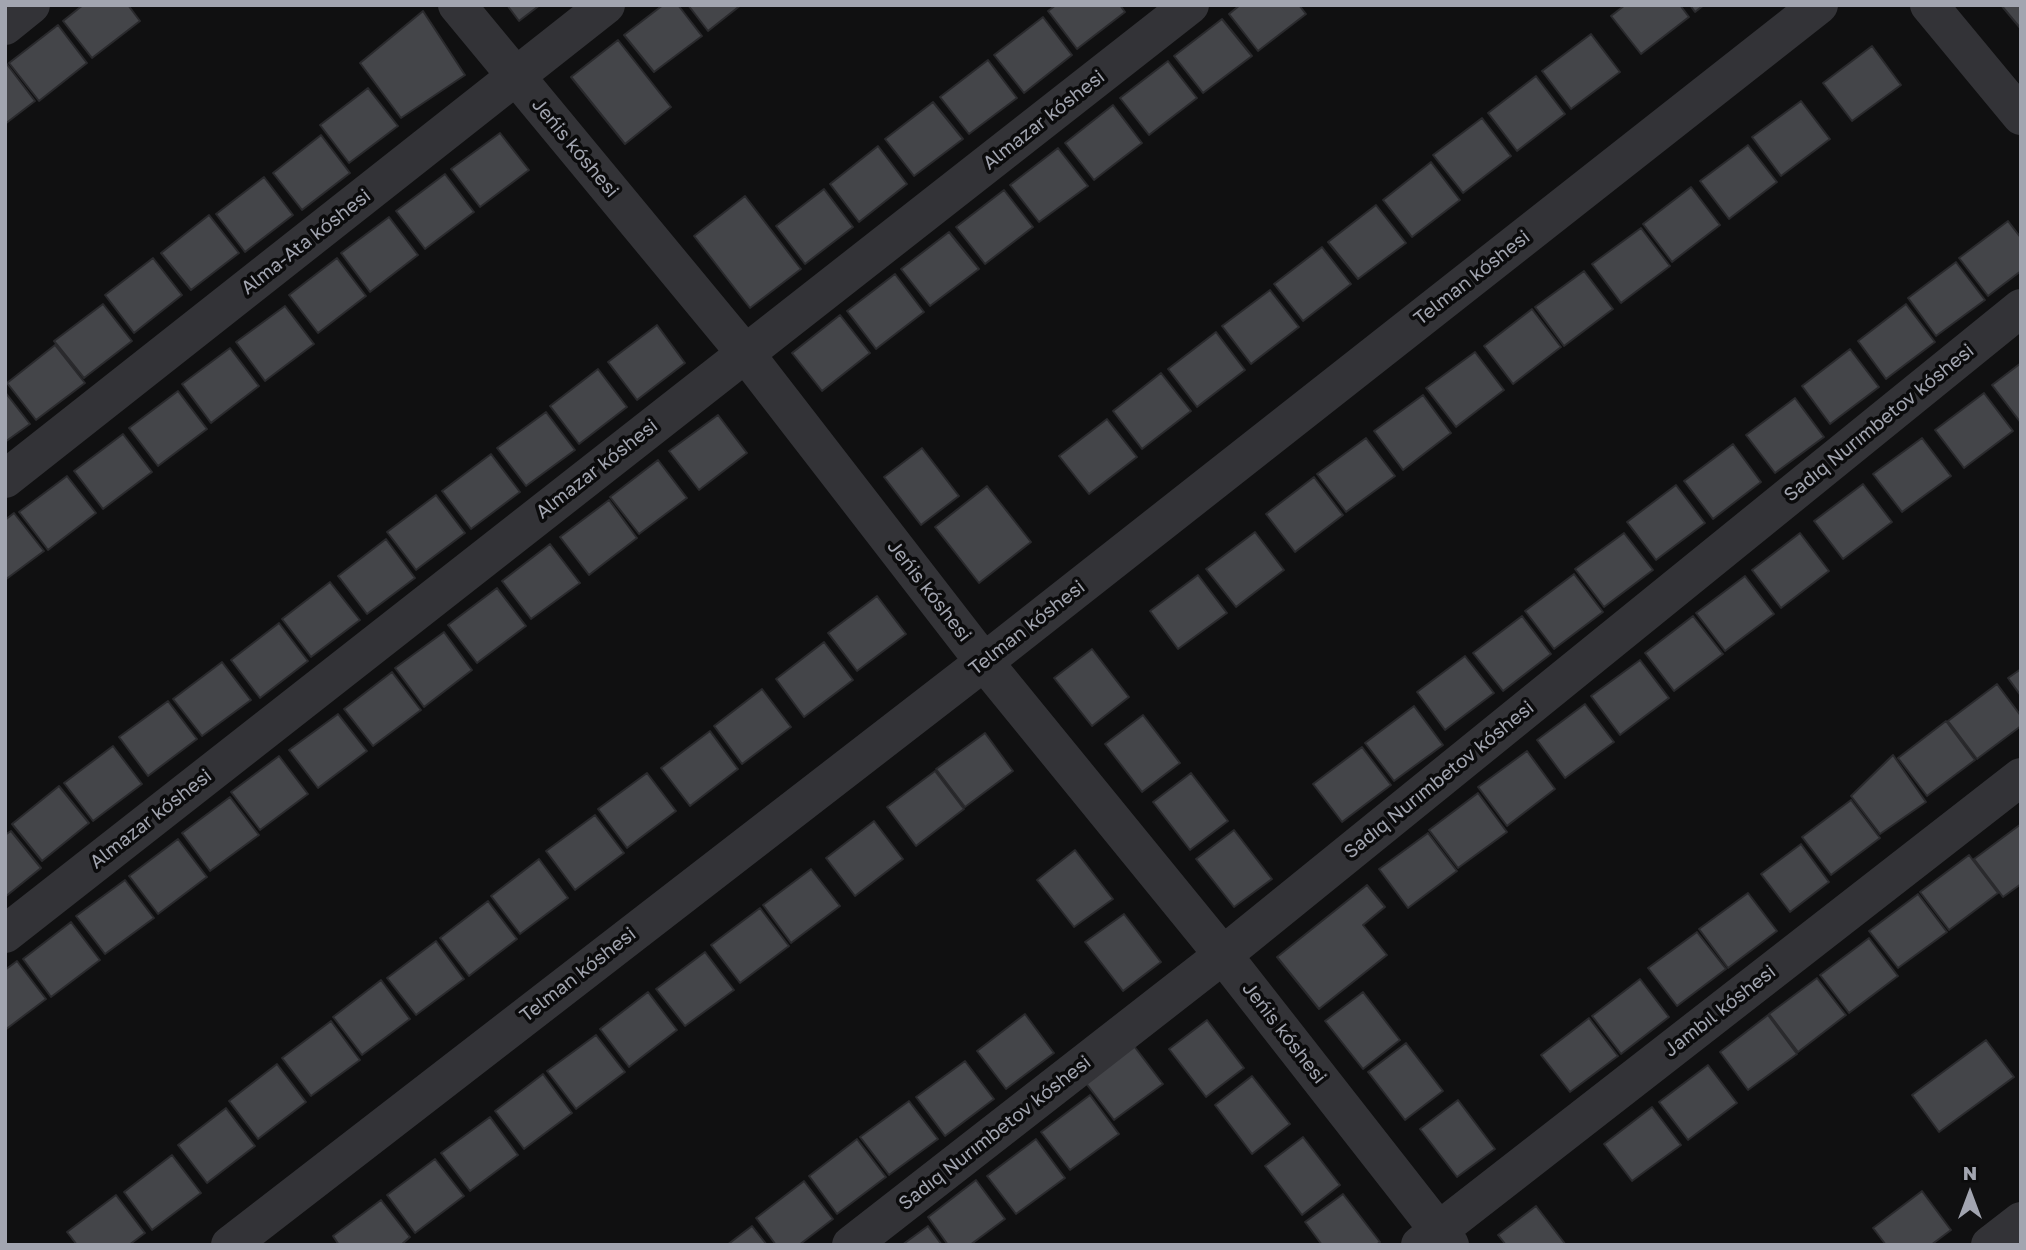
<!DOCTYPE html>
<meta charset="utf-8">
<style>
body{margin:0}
#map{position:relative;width:2026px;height:1250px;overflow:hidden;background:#101011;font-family:"Golos Text",sans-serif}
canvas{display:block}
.frame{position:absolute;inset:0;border:7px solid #a2a5b0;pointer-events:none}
.north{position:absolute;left:1935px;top:1159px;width:70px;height:70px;-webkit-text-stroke:5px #0b0b0c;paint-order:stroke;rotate:0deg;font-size:19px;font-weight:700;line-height:28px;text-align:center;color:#a2a5b0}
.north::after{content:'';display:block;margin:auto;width:24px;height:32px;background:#a2a5b0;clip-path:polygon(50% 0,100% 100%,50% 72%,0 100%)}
</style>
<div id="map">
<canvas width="2026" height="1250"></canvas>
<div class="frame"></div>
<div class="north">N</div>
</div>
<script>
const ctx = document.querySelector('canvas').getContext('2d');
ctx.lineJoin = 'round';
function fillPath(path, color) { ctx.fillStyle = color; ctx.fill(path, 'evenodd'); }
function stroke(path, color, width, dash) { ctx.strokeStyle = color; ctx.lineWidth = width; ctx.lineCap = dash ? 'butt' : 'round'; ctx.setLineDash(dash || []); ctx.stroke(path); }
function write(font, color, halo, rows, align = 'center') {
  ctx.font = font + ' "Golos Text",sans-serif'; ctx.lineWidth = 7; ctx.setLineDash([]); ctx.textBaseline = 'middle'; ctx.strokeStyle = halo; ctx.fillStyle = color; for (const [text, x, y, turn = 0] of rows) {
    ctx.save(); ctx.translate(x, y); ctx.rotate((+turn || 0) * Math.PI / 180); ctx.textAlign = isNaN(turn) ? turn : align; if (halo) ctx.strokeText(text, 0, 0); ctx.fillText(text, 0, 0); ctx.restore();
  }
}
const building = new Path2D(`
 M 83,5 L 128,5 L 140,21 L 92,58 L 63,21 Z
 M 507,5 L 540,5 L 519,21 Z
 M 663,5 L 678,5 L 702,36 L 654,72 L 624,35 Z
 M 688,5 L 741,5 L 708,31 Z
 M 1056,5 L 1120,5 L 1125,12 L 1077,49 L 1048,11 Z
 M 1240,5 L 1299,5 L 1306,14 L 1258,51 L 1229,14 Z
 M 1625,5 L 1680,5 L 1689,17 L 1641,54 L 1611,16 Z
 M 1690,5 L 1704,5 L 1695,12 Z
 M 2001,5 L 2021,5 L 2021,29 Z
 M 423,11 L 465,75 L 401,118 L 360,63 Z
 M 1043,17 L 1072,55 L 1024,93 L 994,55 Z
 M 1222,19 L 1252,56 L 1203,93 L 1174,56 Z
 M 58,25 L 87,63 L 39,101 L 9,63 Z
 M 1591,34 L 1620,72 L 1571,109 L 1542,71 Z
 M 618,40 L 671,107 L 625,144 L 571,77 Z
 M 1872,46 L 1901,85 L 1852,121 L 1823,83 Z
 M 988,60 L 1017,98 L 969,134 L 940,97 Z
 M 1168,61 L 1197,98 L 1149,135 L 1120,98 Z
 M 6,63 L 35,101 L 5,124 L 5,64 Z
 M 1536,76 L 1565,114 L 1517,151 L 1488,113 Z
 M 368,88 L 398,126 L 349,163 L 320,125 Z
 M 1801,101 L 1830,139 L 1781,176 L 1752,137 Z
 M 933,102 L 963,139 L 914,176 L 885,139 Z
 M 1113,105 L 1142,143 L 1094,180 L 1065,143 Z
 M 1482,118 L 1511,156 L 1463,193 L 1433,155 Z
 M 500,133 L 529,170 L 480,207 L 451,169 Z
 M 321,135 L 350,173 L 302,210 L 273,173 Z
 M 1748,145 L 1777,182 L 1729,219 L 1700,181 Z
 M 878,146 L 907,184 L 859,222 L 830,184 Z
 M 1058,148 L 1088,186 L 1039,222 L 1010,185 Z
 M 1431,162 L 1460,200 L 1412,237 L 1383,200 Z
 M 445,174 L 474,212 L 425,249 L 396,211 Z
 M 264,177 L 293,215 L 245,252 L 216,214 Z
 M 1691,187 L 1720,225 L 1672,262 L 1643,224 Z
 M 824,189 L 853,227 L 805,264 L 776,226 Z
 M 1004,190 L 1033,227 L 985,264 L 956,227 Z
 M 745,196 L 801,269 L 750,308 L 694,236 Z
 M 1376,205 L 1406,243 L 1358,279 L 1328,242 Z
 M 209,215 L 239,253 L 191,290 L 161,253 Z
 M 389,217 L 418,255 L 370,292 L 341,253 Z
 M 2008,221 L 2021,238 L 2021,271 L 1988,296 L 1959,258 Z
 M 1641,228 L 1670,266 L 1621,303 L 1592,264 Z
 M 949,232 L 979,269 L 930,306 L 901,269 Z
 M 1322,247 L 1351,284 L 1303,321 L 1274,284 Z
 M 153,258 L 182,295 L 134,333 L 105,295 Z
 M 337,258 L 366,296 L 318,333 L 289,295 Z
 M 1956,262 L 1985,300 L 1936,336 L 1908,298 Z
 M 1584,271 L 1613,309 L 1564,346 L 1535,307 Z
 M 895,274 L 924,312 L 876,349 L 847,311 Z
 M 1270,290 L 1299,327 L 1251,364 L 1222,326 Z
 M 103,304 L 132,341 L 84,378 L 54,341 Z
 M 1906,304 L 1935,342 L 1886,379 L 1858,341 Z
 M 285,306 L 314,344 L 265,381 L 236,342 Z
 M 1532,309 L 1561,347 L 1513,384 L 1484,346 Z
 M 840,315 L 870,353 L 822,391 L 792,353 Z
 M 657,325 L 685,363 L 637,400 L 608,362 Z
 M 1216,332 L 1245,370 L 1197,407 L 1168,369 Z
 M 55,345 L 85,383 L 36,420 L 7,383 Z
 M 230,348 L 259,386 L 211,423 L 182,384 Z
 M 1850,349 L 1879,387 L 1830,424 L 1802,386 Z
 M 1475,352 L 1504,390 L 1456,427 L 1426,388 Z
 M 2021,363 L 2021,423 L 1992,385 Z
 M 598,369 L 627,407 L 579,444 L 550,406 Z
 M 1161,373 L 1191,411 L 1142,449 L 1113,411 Z
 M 178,391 L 207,429 L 158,466 L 129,428 Z
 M 5,392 L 30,424 L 5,442 Z
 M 1984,393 L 2013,431 L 1964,468 L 1935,430 Z
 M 1423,395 L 1451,433 L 1403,470 L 1374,431 Z
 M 1795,398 L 1824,437 L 1775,473 L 1746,435 Z
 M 546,412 L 575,450 L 526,486 L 497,448 Z
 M 718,415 L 747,453 L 699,490 L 669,451 Z
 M 1107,419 L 1137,457 L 1089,494 L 1059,456 Z
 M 123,434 L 152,472 L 103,509 L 74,471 Z
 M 1366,438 L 1395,476 L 1346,512 L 1317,474 Z
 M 1922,438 L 1951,476 L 1902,512 L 1873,474 Z
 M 1733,444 L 1761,482 L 1713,519 L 1684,481 Z
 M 922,448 L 959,496 L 921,525 L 884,477 Z
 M 491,454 L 520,492 L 471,529 L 442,491 Z
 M 658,460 L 687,498 L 639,534 L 610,497 Z
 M 67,476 L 96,513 L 48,550 L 19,512 Z
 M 1314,477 L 1343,515 L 1295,552 L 1266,514 Z
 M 1863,484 L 1892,522 L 1843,559 L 1814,521 Z
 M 1676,485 L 1705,523 L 1656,560 L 1627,522 Z
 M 987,486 L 1031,542 L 979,583 L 935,527 Z
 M 436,495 L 465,533 L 416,570 L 387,532 Z
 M 609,500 L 637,538 L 589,575 L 560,537 Z
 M 14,513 L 44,551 L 5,580 L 5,520 Z
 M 1255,532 L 1284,570 L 1236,607 L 1206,569 Z
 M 1624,533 L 1653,570 L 1604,607 L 1575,569 Z
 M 1800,533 L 1829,571 L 1781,608 L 1752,570 Z
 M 386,539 L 415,578 L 367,614 L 338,576 Z
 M 550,544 L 580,583 L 531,619 L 502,581 Z
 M 1574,574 L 1603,612 L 1554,649 L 1525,611 Z
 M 1198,575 L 1227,613 L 1178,649 L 1150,611 Z
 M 1745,576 L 1774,614 L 1725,651 L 1696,613 Z
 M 330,582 L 360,620 L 311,657 L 282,619 Z
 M 497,588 L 526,626 L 477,663 L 448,625 Z
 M 877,596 L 906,634 L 857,671 L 828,633 Z
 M 1522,616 L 1551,654 L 1503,691 L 1473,653 Z
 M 1693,616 L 1723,654 L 1674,691 L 1645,653 Z
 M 279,623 L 308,661 L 260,698 L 231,660 Z
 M 444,632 L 472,670 L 424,707 L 395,668 Z
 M 824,642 L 853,680 L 804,717 L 776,679 Z
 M 1092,649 L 1129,697 L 1092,726 L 1054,678 Z
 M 1465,656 L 1494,693 L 1445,730 L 1417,692 Z
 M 1640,660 L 1669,698 L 1620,735 L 1591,696 Z
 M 222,662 L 251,700 L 202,736 L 173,699 Z
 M 2021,669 L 2021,696 L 2008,678 Z
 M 392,672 L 421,710 L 373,746 L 344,709 Z
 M 1997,684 L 2021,716 L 2021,726 L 1977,759 L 1948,721 Z
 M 762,689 L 791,727 L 742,764 L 714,726 Z
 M 168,701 L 197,739 L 148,776 L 119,737 Z
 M 1585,704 L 1614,742 L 1565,778 L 1537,740 Z
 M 1414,706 L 1443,745 L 1394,781 L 1365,743 Z
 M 338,714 L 367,751 L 318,788 L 289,750 Z
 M 1143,715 L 1180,763 L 1142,792 L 1105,744 Z
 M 1946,721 L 1975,760 L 1927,796 L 1898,758 Z
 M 710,731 L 738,769 L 690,806 L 661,768 Z
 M 985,733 L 1013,771 L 965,807 L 936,769 Z
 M 113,746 L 142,784 L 93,821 L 64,783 Z
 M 1362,747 L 1391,785 L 1342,822 L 1313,784 Z
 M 1527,751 L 1555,789 L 1507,826 L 1478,787 Z
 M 1893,755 L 1926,802 L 1880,834 L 1851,796 Z
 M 279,756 L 308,794 L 260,830 L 231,792 Z
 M 935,771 L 964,809 L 916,846 L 887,807 Z
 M 647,773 L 676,811 L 627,848 L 598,809 Z
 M 1191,773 L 1228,821 L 1190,850 L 1153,802 Z
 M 59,786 L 89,823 L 42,861 L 12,824 Z
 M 1478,793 L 1507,832 L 1458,868 L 1429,830 Z
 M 230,797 L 259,835 L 210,871 L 182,833 Z
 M 1851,800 L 1880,838 L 1831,875 L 1802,837 Z
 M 595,815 L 624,853 L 575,890 L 546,851 Z
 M 874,821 L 903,859 L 855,896 L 826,858 Z
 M 2021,824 L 2021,884 L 2003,897 L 1974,859 Z
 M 1234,830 L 1272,879 L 1234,907 L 1196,859 Z
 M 11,831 L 41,868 L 5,897 L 5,835 Z
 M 1428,833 L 1457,871 L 1408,908 L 1379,869 Z
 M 178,839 L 207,877 L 158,914 L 129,876 Z
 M 1801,844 L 1829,882 L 1790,912 L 1761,874 Z
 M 1075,850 L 1113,899 L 1074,927 L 1037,880 Z
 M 1969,855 L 1998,893 L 1949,930 L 1920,892 Z
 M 539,859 L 568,898 L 520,934 L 491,896 Z
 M 811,869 L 840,906 L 791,943 L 763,905 Z
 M 125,880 L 154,918 L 105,954 L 76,916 Z
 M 1367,885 L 1385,907 L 1363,925 L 1387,955 L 1319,1009 L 1277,957 Z
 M 1748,893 L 1777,931 L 1728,968 L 1699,929 Z
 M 1918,894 L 1947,932 L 1898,968 L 1869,931 Z
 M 488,901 L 517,939 L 469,976 L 440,938 Z
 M 760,908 L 789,946 L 740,983 L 711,945 Z
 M 1124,914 L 1161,962 L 1123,991 L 1085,942 Z
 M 71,922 L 100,960 L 51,997 L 23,959 Z
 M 1697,932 L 1726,969 L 1677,1006 L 1648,968 Z
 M 1869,938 L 1898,976 L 1849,1013 L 1820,975 Z
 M 436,941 L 464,979 L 416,1015 L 387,978 Z
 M 705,952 L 734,990 L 685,1026 L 656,989 Z
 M 17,961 L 46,999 L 5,1030 L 5,970 Z
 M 1817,978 L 1846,1015 L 1798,1052 L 1769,1014 Z
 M 1640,979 L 1669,1017 L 1621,1054 L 1592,1016 Z
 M 381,980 L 410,1019 L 362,1055 L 333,1017 Z
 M 648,992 L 677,1030 L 629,1067 L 600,1029 Z
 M 1363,992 L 1400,1040 L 1363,1069 L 1325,1021 Z
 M 1025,1014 L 1054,1053 L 1006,1089 L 977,1051 Z
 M 1768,1015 L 1797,1054 L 1748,1090 L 1720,1052 Z
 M 1589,1018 L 1618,1056 L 1570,1092 L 1541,1055 Z
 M 1207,1020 L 1244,1068 L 1206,1097 L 1169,1049 Z
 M 331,1021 L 360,1060 L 311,1096 L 282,1058 Z
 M 596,1035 L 625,1072 L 576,1109 L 547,1071 Z
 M 1986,1040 L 2014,1077 L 1939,1132 L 1912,1095 Z
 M 1406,1043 L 1443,1091 L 1405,1120 L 1368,1072 Z
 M 1134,1046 L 1163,1084 L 1114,1120 L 1085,1082 Z
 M 965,1061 L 994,1099 L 945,1136 L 916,1097 Z
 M 277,1064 L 306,1102 L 258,1139 L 229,1101 Z
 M 1708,1065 L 1737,1103 L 1688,1140 L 1659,1102 Z
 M 543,1074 L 572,1113 L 524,1149 L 495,1111 Z
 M 1252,1076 L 1290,1124 L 1252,1154 L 1215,1105 Z
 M 1090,1095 L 1119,1134 L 1070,1170 L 1041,1132 Z
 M 1458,1100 L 1495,1149 L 1457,1177 L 1420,1129 Z
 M 909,1101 L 938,1139 L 889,1175 L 860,1137 Z
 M 1652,1107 L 1681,1145 L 1632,1181 L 1604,1144 Z
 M 226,1108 L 255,1146 L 207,1183 L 178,1145 Z
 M 490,1117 L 518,1155 L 470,1191 L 441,1153 Z
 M 1303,1137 L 1340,1185 L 1302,1215 L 1265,1166 Z
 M 857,1139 L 886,1177 L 837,1214 L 809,1176 Z
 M 1036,1139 L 1065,1178 L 1016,1214 L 987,1176 Z
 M 172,1155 L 201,1193 L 152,1230 L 124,1192 Z
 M 435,1159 L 464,1196 L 415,1233 L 387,1195 Z
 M 976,1180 L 1005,1219 L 970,1245 L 948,1245 L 928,1217 Z
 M 804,1181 L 833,1219 L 799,1245 L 776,1245 L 756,1218 Z
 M 1922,1191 L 1951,1230 L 1931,1245 L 1886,1245 L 1873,1228 Z
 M 1343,1194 L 1380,1242 L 1376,1245 L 1322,1245 L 1305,1222 Z
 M 116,1195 L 145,1233 L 129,1245 L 77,1245 L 67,1232 Z
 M 381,1200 L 410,1237 L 401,1245 L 339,1245 L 333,1236 Z
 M 1536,1206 L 1566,1245 L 1506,1245 L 1498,1235 Z
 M 752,1226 L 767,1245 L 727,1245 Z
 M 928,1226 L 942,1245 L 902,1245 Z`);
const minor = new Path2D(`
 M 457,5 L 745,353 L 984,662 L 1223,955 L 1450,1245
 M 1929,5 L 2021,116
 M 5,26 L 31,5
 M 5,479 L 606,5
 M 5,934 L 1190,5
 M 230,1245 L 984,662 L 1819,5
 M 851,1245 L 1223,955 L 2021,308
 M 1420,1245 L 2021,777
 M 1990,1245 L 2021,1221`);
const streetNames = [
 ["Almazar kóshesi",1044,120,-38],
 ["Jeńis kóshesi",575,148,50],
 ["Alma-Ata kóshesi",306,242,-38],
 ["Telman kóshesi",1472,278,-38],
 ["Sadıq Nurımbetov kóshesi",1879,423,-39],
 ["Almazar kóshesi",597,469,-38],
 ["Jeńis kóshesi",929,591,52],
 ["Telman kóshesi",1027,628,-38],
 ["Sadıq Nurımbetov kóshesi",1439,780,-39],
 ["Almazar kóshesi",151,819,-38],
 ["Telman kóshesi",578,975,-38],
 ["Jambıl kóshesi",1720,1011,-38],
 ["Jeńis kóshesi",1284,1033,52],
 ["Sadıq Nurımbetov kóshesi",995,1133,-38]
];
fillPath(building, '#444549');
stroke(building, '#2a2a2d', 2);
stroke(minor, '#333337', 38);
write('19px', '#a2a5b0', '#0b0b0c', streetNames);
</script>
